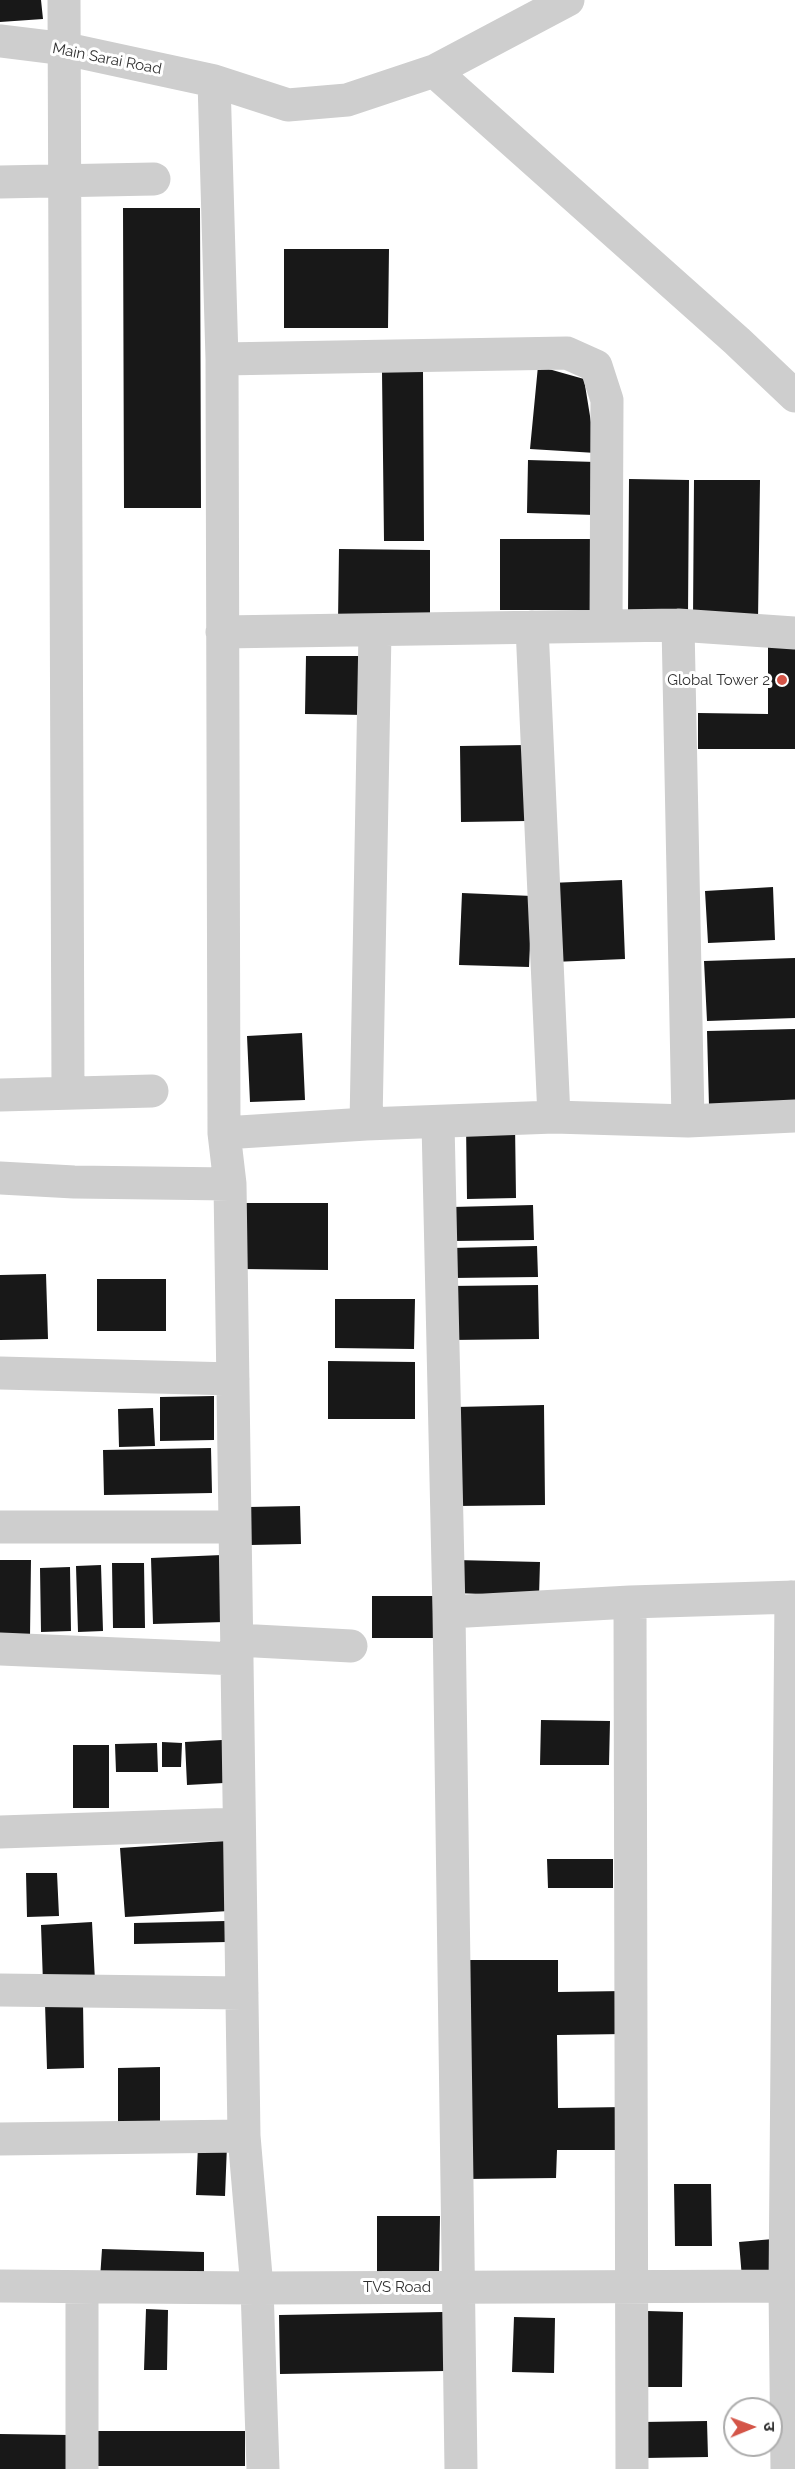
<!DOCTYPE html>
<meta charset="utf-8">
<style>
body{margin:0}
#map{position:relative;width:795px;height:2469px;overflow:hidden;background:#fff;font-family:Raleway,"Noto Sans Devanagari",sans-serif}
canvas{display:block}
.north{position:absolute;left:723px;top:2397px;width:60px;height:60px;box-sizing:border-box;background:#fff;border:2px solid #adadad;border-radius:50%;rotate:89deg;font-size:16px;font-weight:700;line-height:24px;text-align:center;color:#313131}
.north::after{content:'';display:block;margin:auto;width:21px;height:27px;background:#d45548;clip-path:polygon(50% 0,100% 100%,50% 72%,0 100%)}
</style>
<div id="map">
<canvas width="795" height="2469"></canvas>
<div class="north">उ</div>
</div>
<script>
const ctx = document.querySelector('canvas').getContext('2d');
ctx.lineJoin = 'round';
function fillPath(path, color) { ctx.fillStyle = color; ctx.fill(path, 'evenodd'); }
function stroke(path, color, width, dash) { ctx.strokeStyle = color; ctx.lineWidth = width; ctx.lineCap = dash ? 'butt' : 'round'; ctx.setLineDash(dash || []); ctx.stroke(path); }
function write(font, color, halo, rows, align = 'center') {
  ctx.font = font + ' Raleway,sans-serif'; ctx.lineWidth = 6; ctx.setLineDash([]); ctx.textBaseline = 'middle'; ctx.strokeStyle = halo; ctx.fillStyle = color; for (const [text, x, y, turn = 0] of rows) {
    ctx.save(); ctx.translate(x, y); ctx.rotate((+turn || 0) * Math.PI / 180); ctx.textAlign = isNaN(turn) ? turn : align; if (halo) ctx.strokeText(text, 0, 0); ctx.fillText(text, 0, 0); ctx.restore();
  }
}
const building = new Path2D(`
 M 0,0 L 41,0 L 43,19 L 0,22 Z
 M 123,208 L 200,208 L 201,508 L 124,508 Z
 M 284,249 L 389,249 L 388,328 L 284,328 Z
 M 538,366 L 584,379 L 596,453 L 530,449 Z
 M 382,372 L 423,372 L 424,541 L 384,541 Z
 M 528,460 L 596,462 L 595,515 L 527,513 Z
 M 629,479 L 689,480 L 688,615 L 628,614 Z
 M 694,480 L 760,480 L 758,620 L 693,619 Z
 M 500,539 L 594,539 L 594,610 L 500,610 Z
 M 339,549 L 430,550 L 430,623 L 338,622 Z
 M 768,647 L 795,647 L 795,749 L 698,749 L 698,713 L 768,714 Z
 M 306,656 L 367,656 L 366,715 L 305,714 Z
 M 526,745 L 527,821 L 461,822 L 460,746 Z
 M 622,880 L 625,959 L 553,962 L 550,883 Z
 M 773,887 L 775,940 L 708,943 L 705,891 Z
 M 462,893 L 532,896 L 529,967 L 459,965 Z
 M 795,958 L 795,1018 L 707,1021 L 704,961 Z
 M 795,1029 L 795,1104 L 709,1106 L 707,1031 Z
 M 302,1033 L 305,1100 L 250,1102 L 247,1036 Z
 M 466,1124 L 515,1124 L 516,1198 L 467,1199 Z
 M 243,1203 L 328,1203 L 328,1270 L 242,1269 Z
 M 533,1205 L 534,1240 L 453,1241 L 452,1207 Z
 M 537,1246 L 538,1277 L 451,1278 L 451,1248 Z
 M 46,1274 L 48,1339 L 0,1340 L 0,1275 Z
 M 97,1279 L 166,1279 L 166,1331 L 97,1331 Z
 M 538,1285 L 539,1339 L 450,1340 L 449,1286 Z
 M 335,1299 L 415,1299 L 414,1349 L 335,1348 Z
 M 328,1361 L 415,1362 L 415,1419 L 328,1419 Z
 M 214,1396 L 214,1440 L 160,1441 L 160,1397 Z
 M 544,1405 L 545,1505 L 457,1506 L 456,1407 Z
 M 153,1408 L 155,1446 L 119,1447 L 118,1409 Z
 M 211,1448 L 212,1493 L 104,1495 L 103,1450 Z
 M 300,1506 L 301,1544 L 250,1545 L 249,1507 Z
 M 222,1555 L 225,1622 L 153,1624 L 151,1558 Z
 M 0,1560 L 31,1560 L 30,1637 L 0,1637 Z
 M 456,1560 L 540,1562 L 539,1596 L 455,1593 Z
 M 112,1563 L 144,1563 L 145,1628 L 113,1628 Z
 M 101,1565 L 103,1631 L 78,1632 L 76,1566 Z
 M 70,1567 L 71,1631 L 41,1632 L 40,1568 Z
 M 372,1596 L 433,1596 L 433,1638 L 372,1638 Z
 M 541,1720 L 610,1721 L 609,1765 L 540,1765 Z
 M 222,1740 L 224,1783 L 187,1785 L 185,1742 Z
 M 162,1742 L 182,1743 L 181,1767 L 162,1767 Z
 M 157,1743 L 158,1772 L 116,1772 L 115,1744 Z
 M 73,1745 L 109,1745 L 109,1808 L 73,1808 Z
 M 225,1841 L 229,1911 L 125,1917 L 120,1848 Z
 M 547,1859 L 613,1859 L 613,1888 L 548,1888 Z
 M 26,1873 L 57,1873 L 59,1916 L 27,1917 Z
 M 226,1921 L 227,1942 L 134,1944 L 134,1923 Z
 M 92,1922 L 95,1981 L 43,1983 L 41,1925 Z
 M 464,1960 L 558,1960 L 558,1992 L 624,1991 L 624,2034 L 557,2035 L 558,2108 L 625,2107 L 625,2150 L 557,2150 L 556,2178 L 466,2179 Z
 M 83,2002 L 84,2068 L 47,2069 L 45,2003 Z
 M 160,2067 L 160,2128 L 118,2128 L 118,2068 Z
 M 198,2145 L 227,2145 L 225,2196 L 196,2195 Z
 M 674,2184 L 711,2184 L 712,2246 L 675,2246 Z
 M 377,2216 L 440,2216 L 439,2273 L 377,2272 Z
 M 773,2239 L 776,2276 L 742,2278 L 739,2242 Z
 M 102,2249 L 204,2252 L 204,2282 L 100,2279 Z
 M 146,2309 L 168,2310 L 167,2370 L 144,2370 Z
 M 647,2311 L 683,2312 L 682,2387 L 645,2387 Z
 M 444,2312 L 445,2371 L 280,2374 L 279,2315 Z
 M 514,2317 L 555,2318 L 554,2373 L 512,2372 Z
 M 707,2421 L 708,2457 L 644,2458 L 643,2422 Z
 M 96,2431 L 245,2431 L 245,2466 L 96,2466 Z
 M 0,2434 L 69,2435 L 69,2469 L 0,2469 Z`);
const minor = new Path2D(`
 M 64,0 L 68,1092
 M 0,41 L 66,49 L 214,81 L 288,105 L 347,100 L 434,71 L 568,0
 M 434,71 L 737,341 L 795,396
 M 214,81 L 222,359 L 224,1133 L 230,1184 L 244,2136 L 257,2288 L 263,2469
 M 0,182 L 154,179
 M 222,359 L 567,353 L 596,366 L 607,400 L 606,626
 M 678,625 L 688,1121
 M 532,627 L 554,1117
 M 222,632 L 678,625 L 795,633
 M 0,1095 L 152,1091
 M 438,1123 L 449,1612 L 461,2469
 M 366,1124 L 375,631
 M 224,1133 L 366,1124 L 554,1117 L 688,1121 L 795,1116
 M 0,1178 L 74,1182 L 230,1184
 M 0,1373 L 233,1379
 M 0,1527 L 235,1527
 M 630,1602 L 632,2469
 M 449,1612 L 630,1602 L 795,1597
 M 237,1640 L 351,1646
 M 0,1649 L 237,1659
 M 0,1832 L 239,1824
 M 0,1990 L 242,1993
 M 0,2139 L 244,2136
 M 0,2286 L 257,2288 L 795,2286
 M 82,2469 L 82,2287
 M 787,2469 L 785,2286 L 791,1597`);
const markers = [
 [782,680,6,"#d45548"]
];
const streetNames = [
 ["Main Sarai Road",107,59,11],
 ["TVS Road",397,2287]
];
const poiNames = [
 ["Global Tower 2",770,680]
];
fillPath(building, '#181818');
stroke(minor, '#cecece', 33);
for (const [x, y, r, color] of markers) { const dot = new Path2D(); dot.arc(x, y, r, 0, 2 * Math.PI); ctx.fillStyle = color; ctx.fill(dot); stroke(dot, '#fff', 2); }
write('15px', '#313131', '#fff', streetNames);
write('15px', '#313131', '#fff', poiNames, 'right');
</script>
